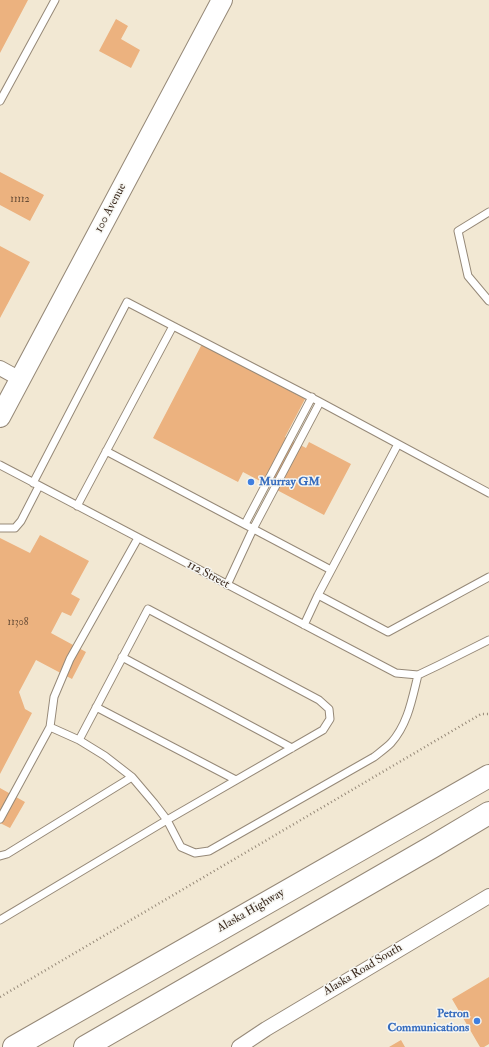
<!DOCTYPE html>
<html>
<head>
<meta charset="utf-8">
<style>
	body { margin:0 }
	canvas { display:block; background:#f2e8d3 }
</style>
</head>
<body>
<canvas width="489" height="1047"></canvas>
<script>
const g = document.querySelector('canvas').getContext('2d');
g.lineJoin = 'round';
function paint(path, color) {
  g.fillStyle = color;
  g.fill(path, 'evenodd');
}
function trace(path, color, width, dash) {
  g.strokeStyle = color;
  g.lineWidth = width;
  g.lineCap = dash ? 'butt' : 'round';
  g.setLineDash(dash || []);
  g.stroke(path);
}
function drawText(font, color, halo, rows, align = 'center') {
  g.font = font + ' "IM FELL Double Pica",serif';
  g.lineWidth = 3;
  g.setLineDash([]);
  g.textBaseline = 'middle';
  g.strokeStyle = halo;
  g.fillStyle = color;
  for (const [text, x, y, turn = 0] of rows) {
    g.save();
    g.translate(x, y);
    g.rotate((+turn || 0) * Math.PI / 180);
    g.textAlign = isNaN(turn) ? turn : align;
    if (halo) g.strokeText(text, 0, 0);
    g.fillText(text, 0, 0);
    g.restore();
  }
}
paint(new Path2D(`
	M0 0H28L0 53Z
	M116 19 128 26 121 39 140 50 131 68 99 51Z
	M0 172 44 195 30 221 0 205Z
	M0 246 30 262 0 318Z
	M202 344 305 399 285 437 306 448 309 442 351 464 324 515 243 472 238 482 153 438Z
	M40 535 89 561 71 594 80 599 71 616 62 612 51 633 86 652 72 679 36 660 19 692 25 709 32 713 0 774V538L30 553Z
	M0 788 25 802 10 828 0 823Z
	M489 977V1044L484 1047H480L452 999Z
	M401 1040 405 1047H389Z`), '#ecb27f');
const service = new Path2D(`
	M0 101 55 0
	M489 212 458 231 468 276 489 301
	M398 444 489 493
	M106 451 331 570
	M0 465 396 673 418 675 439 665 489 640
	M33 483 127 302 173 326
	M77 506 173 326 320 402 398 444 318 595 304 625
	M245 524 312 397
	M0 528H15L21 521 39 486
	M227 585 253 529 320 402
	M318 595 388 632 489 577
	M122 657 292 748
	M96 707 236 780
	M50 727 79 740 105 756 132 777 154 803 167 820 181 847 195 853 209 851 374 757C379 753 386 748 391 743 408 724 412 699 418 675
	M0 819 50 727 54 697 70 659 138 538
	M0 856 7 854 132 777
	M0 920 167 820 323 730 330 719 329 709 319 700 148 609 79 740`);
const minor = new Path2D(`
	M0 368 20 379
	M239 1047 266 1029 489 896`);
const secondary = new Path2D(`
	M0 417 222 0`);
const trunk = new Path2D(`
	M14 1047 489 776
	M85 1047 432 847 489 813`);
trace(service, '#968978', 9);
trace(minor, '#968978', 16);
trace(secondary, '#968978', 22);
trace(trunk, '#968978', 24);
trace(new Path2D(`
	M0 997 481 714H489`), '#968978', 2.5, [1, 3]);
trace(service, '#fff', 7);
trace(minor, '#fff', 14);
trace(secondary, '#fff', 20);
trace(trunk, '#fff', 22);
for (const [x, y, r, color] of [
	[251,482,4,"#3f7fe0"],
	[477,1021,4,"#3f7fe0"]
]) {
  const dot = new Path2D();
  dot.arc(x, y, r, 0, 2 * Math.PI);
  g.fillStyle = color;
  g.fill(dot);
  trace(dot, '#f6f6f2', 1.5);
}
drawText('10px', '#674c36', null, [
	["11112",20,200],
	["11308",18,623]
]);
drawText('12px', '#3b2a1e', '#f6f6f2', [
	["100 Avenue",111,208,-62],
	["112 Street",208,575,28],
	["Alaska Highway",251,911,-30],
	["Alaska Road South",363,970,-31]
]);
drawText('bold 12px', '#366cbe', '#f6f6f2', [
	["Murray GM",259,482],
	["Petron",469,1014,"right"],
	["Communications",469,1028,"right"]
], 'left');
</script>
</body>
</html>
